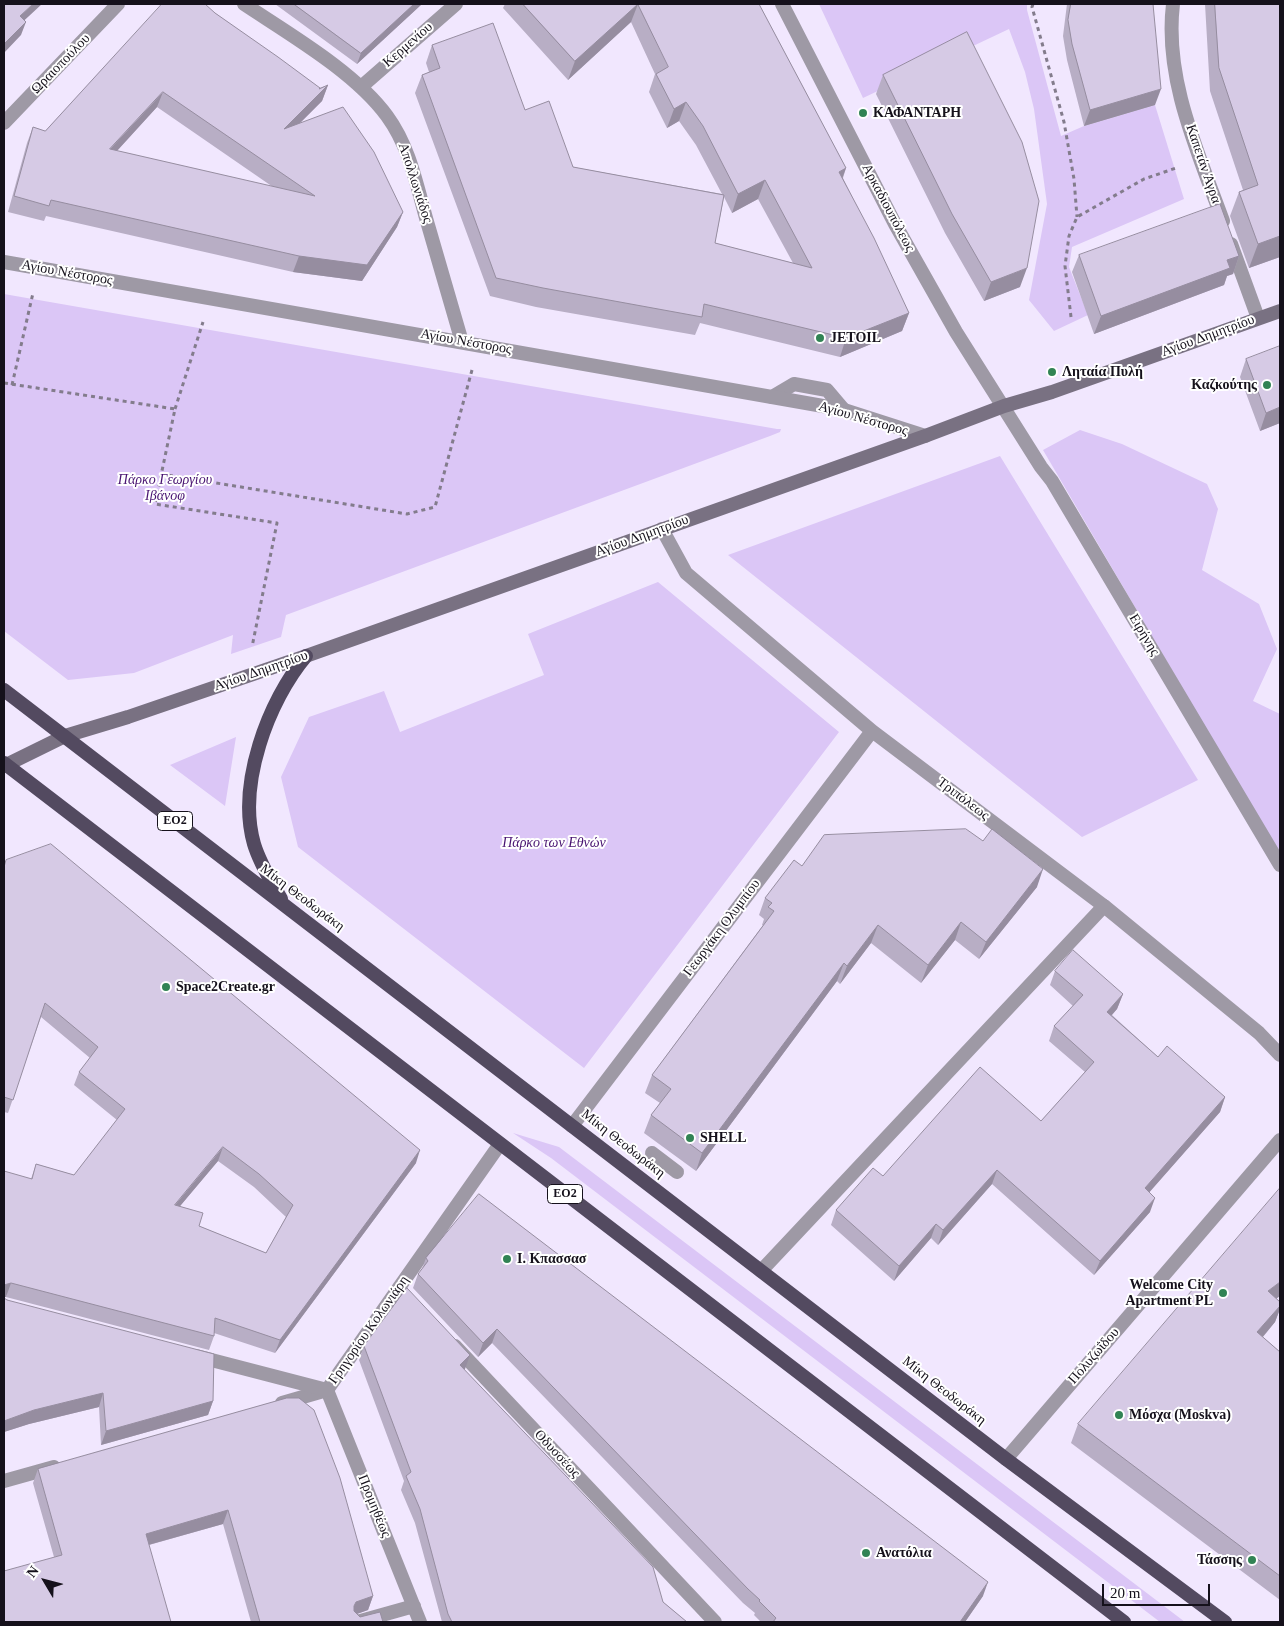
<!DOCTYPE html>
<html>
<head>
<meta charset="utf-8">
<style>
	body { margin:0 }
	#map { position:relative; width:1284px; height:1626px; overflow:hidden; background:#f1e7fe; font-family:"Times New Roman",serif }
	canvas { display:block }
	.frame { position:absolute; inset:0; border:5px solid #15111b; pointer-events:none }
	.north { position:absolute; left:20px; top:1556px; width:50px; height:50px; -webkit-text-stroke:4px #fff; paint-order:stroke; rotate:307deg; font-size:14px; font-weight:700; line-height:20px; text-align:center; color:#15111b }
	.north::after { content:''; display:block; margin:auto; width:18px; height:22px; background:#15111b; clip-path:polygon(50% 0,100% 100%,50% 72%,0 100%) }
	.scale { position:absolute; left:1102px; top:1584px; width:108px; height:22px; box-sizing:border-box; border:2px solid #15111b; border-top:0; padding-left:6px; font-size:15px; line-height:18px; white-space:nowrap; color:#15111b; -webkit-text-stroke:4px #fff; paint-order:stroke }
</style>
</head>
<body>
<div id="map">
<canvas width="1284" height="1626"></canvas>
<div class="frame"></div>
<div class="north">N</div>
<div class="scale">20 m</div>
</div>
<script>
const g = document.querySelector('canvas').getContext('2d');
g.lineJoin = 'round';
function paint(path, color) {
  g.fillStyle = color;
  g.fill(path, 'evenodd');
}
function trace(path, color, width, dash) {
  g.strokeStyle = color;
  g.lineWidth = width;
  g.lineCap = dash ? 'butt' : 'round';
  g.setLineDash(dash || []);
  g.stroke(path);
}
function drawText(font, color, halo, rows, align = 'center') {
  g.font = font + ' "Times New Roman",serif';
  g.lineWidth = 4;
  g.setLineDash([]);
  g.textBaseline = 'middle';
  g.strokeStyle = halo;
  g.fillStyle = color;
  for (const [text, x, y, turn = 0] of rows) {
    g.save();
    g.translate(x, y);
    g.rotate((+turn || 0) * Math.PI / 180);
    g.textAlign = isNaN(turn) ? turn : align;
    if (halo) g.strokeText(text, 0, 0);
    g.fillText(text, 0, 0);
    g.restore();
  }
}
paint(new Path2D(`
	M819 4H1027V10L1061 136 1084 126 1155 105 1184 199 1072 247 1069 267 1088 315 1054 331 1029 300 1047 204 1034 109 1025 72 1009 29 863 98Z
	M4 294 777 429H781L780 432 770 436 286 615 281 637 231 654 233 635 134 673 68 680 4 631Z
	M1080 430 1122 444 1207 484 1218 509 1202 570 1259 604 1277 649 1253 701 1280 714V855L1043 450Z
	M1000 456 1198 780 1082 837 728 555Z
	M658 582 839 732 584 1068 298 847 281 777 309 717 384 691 400 732 544 675 528 634Z
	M236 737 225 806 170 765Z
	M513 1133 559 1147 1185 1622H1160L551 1158Z`), '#dbc6f6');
trace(new Path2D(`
	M1033 4 1032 7 1064 122 1074 179 1077 217
	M1071 317 1065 266 1069 236 1077 217 1144 179 1176 168
	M4 383 175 409 155 504 277 523 252 647
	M12 385 33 293
	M175 409 203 322
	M161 474 407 514 435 507 472 370`), '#837c8c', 3, [4, 4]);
trace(new Path2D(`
	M772 397 794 384 827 390 844 410
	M652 1153 677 1172
	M761 1271 1104 906`), '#9e99a5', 14);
trace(new Path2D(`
	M244 4C289 34 355 72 387 116 409 146 416 182 426 218 438 259 450 300 462 342
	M1173 4C1164 79 1198 152 1223 221
	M361 87 456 4
	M4 123 118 4
	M1231 244 1258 318
	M662 529 686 573 872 731 1104 906 1259 1033 1280 1055
	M572 1126 872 731
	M455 1346 715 1622
	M282 1403 327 1390 420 1622
	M1006 1459 1280 1140
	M4 1481 54 1467
	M357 1622 414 1606`), '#9e99a5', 14);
trace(new Path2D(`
	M782 4 895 224 956 332 1041 467 1052 481 1280 865
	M4 262 823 406 844 410 925 436
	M196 1356 327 1390 500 1144`), '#9e99a5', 14);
trace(new Path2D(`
	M4 766 65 736 128 717 306 656 925 436 1004 406 1052 392 1280 311`), '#797182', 14);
trace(new Path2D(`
	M4 690 1006 1459 1225 1622
	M4 763 1124 1622
	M281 899C271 881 260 864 254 844 237 785 268 701 306 656`), '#534a60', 14);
paint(new Path2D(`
	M275 4H422L357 64Z
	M505 4H759L846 168 843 178 909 313 902 331 840 357 700 323 695 335 536 307 490 296 415 93 422 75 429 72 426 63 432 45 525 110 573 167 722 194 696 145 679 121 667 128 649 92 655 74 631 22 568 80 503 8ZM724 197 732 213 758 199 793 263 715 243Z
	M1067 4H1153L1155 105 1084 126 1067 60 1063 36Z
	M1205 4H1280V257L1249 268 1230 216 1239 192 1243 190 1210 91Z
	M215 13 319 88 328 85 322 101 300 123 403 212 397 227 362 281 293 272 46 216 44 221 8 212 27 143 33 127 45 131ZM157 107 273 187 117 151Z
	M883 75 1020 287 984 301 945 233 876 94Z
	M1079 255 1239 256 1233 274 1227 276 1224 285 1094 334 1072 272Z
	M1246 359 1280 423 1260 431 1240 377Z
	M4 866 416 1163 275 1353 214 1333V1336L209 1350 6 1297 31 1179 36 1164 74 1175 117 1120 74 1085 79 1072 90 1058 41 1017 8 1113 4 1112ZM218 1161 254 1187 286 1217 266 1253 199 1226 180 1206Z
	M802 866 1037 887 979 959 955 940 921 983 871 943 840 984 837 981 696 1171 644 1133 651 1115 660 1103 645 1093 652 1075 763 925H762L764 919 759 915 765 898Z
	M1055 971 1123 994 1117 1009 1112 1015 1158 1057 1225 1097 1220 1112 1149 1192 1150 1212 1094 1275 992 1184 938 1245 931 1238 894 1281 831 1225 836 1210 883 1176 1041 1121 1085 1072 1049 1041 1054 1026 1073 1006 1050 985Z
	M426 1258 983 1596 965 1622H761L754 1615 755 1613 743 1603 492 1343 478 1357 413 1288 418 1274 422 1269Z
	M4 1298 213 1401 208 1415 101 1445 99 1407 29 1424 4 1432Z
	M1276 1298 1280 1302V1309L1275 1322 1263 1337 1280 1352V1600L1071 1443 1078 1424Z
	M364 1346 465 1369 464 1370 663 1602 687 1622H442L415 1523 401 1490 404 1481 359 1360Z
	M287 1398 373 1596 368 1610 357 1614 360 1617 383 1622H251L223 1524 149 1545 54 1557 33 1483 38 1469Z`), '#b8aec5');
paint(new Path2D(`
	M33 4H42L15 29 20 16Z
	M414 4H422L357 64 361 53Z
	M638 4 631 22 568 80 575 61Z
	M26 22 21 35 4 53V44Z
	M328 85 322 101 279 144 284 129Z
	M1161 89 1155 105 1084 126 1090 110Z
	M163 92 157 107 104 165 110 149Z
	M686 102 679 121 667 128 674 109Z
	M846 168 839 187V172Z
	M765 180 758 199 732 213 738 194Z
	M403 212 397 227 362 281 293 272 299 256Z
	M1280 236V257L1249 268 1258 244Z
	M1239 256 1233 274 1227 276 1224 285 1094 334 1101 316 1227 260Z
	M1027 268 1020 287 984 301 991 282Z
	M909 313 902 331 840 357 846 338Z
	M1280 407V423L1260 431 1266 413Z
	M1043 869 1037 887 979 959 986 942Z
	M961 922 955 940 921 983 928 965Z
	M878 925 871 943 840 984 847 966Z
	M844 963 837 981 696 1171 702 1153Z
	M1123 994 1117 1009 1102 1026 1107 1012Z
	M1225 1097 1220 1112 1140 1203 1145 1188Z
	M223 1147 218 1161 170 1218 175 1205Z
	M420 1150 416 1163 275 1353 280 1340Z
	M997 1170 992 1184 938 1245 943 1230Z
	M1155 1198 1150 1212 1094 1275 1100 1261Z
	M936 1224 931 1238 894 1281 899 1266Z
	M1280 1282V1296L1261 1310 1268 1291Z
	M11 1283 6 1297H4V1285Z
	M1280 1306V1309L1275 1322 1250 1352 1257 1332Z
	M497 1329 492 1343 478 1357 483 1343Z
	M470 1355 465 1369 454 1379 460 1365Z
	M103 1393 99 1407 29 1424 4 1432V1421L34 1410Z
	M213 1401 208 1415 101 1445 106 1431Z
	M228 1510 223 1524 141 1547 146 1534Z
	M988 1582 983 1596 965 1622H960Z
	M373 1596 368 1610 351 1616 354 1606 356 1602Z`), '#968da0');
const building = new Path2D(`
	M4 4H33L20 16 26 22 4 44Z
	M162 4H205L215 13 278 57 320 88 319 89 328 85 284 129 343 107 374 152 403 212 367 265 299 256 51 200 49 206 14 196 33 127 45 131ZM163 92 315 196 110 149Z
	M294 4H414L361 53Z
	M523 4H638L575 61Z
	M638 4H759L846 168 839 172 874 238 909 313 846 338 704 304 702 317 543 288 496 278 422 75 440 68 432 45 493 23 525 110 549 101 573 167 724 195 715 243 812 268 765 180 738 194 703 126 686 102 674 109 656 74 668 67Z
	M1071 4H1153L1161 89 1090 110 1072 44 1068 20Z
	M1215 4H1280V236L1258 244 1239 192 1258 185 1219 68Z
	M967 32 1022 142 1039 201 1027 268 991 282 952 214 883 75Z
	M1220 204 1239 256 1227 260 1230 268 1101 316 1079 255Z
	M1280 346V407L1266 413 1246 359Z
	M966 829 983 841 992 829 1043 869 986 942 961 922 928 965 878 925 847 966 844 963 702 1153 651 1115 671 1089 652 1075 774 911 768 907 772 903 765 898 794 860 802 866 824 835Z
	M51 844 420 1150 280 1340 215 1318 214 1336 11 1283 4 1285V1171L32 1179 36 1164 74 1175 125 1109 79 1072 98 1047 45 1003 13 1100 4 1097V867L6 860ZM223 1147 259 1174 293 1205 266 1253 199 1226 203 1213 175 1205Z
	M1073 950 1123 994 1107 1012 1158 1057 1167 1046 1225 1097 1145 1188 1155 1198 1100 1261 997 1170 943 1230 936 1224 899 1266 836 1210 873 1168 883 1176 980 1067 1041 1121 1094 1062 1054 1026 1083 995 1055 971Z
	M1280 1188V1282L1268 1291 1280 1302V1306L1257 1332 1280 1352V1576L1078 1424Z
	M479 1194 988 1582 960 1622H773L776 1618 759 1601 760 1600 748 1589 497 1329 483 1343 418 1274 428 1261 426 1258Z
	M407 1288 470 1355 460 1365 653 1567 663 1602 687 1622H452L448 1614 420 1509 406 1476 411 1472 364 1346Z
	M4 1298 7 1300 214 1354 213 1401 106 1431 103 1393 34 1410 4 1421Z
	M287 1398H299L314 1410 340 1478 373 1596 356 1602 354 1606V1611L360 1617 380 1612 383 1622H260L228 1510 146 1534 171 1622H4V1571L62 1555 38 1469Z`);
paint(building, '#d6cae5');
trace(building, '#968da0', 1);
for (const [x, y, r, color] of [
	[863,113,5,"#318354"],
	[820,338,5,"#318354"],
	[1052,372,5,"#318354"],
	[1267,385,5,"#318354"],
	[166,987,5,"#318354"],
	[690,1138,5,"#318354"],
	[507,1259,5,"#318354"],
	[1223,1293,5,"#318354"],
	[1119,1415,5,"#318354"],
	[866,1553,5,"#318354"],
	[1252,1560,5,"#318354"]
]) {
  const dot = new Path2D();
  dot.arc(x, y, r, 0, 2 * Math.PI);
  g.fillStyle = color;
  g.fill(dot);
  trace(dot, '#fff', 2);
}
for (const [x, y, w] of [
	[175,821,35],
	[565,1194,35]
]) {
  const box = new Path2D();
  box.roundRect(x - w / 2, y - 9.5, w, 19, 4);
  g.fillStyle = '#fff';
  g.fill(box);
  trace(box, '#15111b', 1);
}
drawText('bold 12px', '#15111b', null, [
	["ΕΟ2",175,821],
	["ΕΟ2",565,1194]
]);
drawText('14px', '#15111b', '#fff', [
	["Κερμενίου",408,45,-41],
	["Ωραιοπούλου",61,64,-46],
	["Καπετάν Άγρα",1203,164,71],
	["Απολλωνιάδος",415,183,72],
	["Αρκαδιουπόλεως",888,208,62],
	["Αγίου Νέστορος",67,273,10],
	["Αγίου Δημητρίου",1208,336,-20],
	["Αγίου Νέστορος",466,342,10],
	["Αγίου Νέστορος",863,419,16],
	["Αγίου Δημητρίου",642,536,-20],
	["Ειρήνης",1144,635,59],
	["Αγίου Δημητρίου",261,671,-19],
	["Τριπόλεως",963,799,37],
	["Μίκη Θεοδωράκη",302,898,37],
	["Γεωργάκη Ολυμπίου",722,928,-53],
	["Μίκη Θεοδωράκη",623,1144,38],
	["Γρηγορίου Κολωνιάρη",369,1330,-55],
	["Πολυζωΐδου",1094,1356,-49],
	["Μίκη Θεοδωράκη",944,1391,38],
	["Οδυσσέως",557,1454,47],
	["Προμηθέως",374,1506,68]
]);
drawText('bold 14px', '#15111b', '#fff', [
	["ΚΑΦΑΝΤΑΡΗ",873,113],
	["JETOIL",830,338],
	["Ληταία Πυλή",1062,372],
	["Καζκούτης",1257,385,"right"],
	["Space2Create.gr",176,987],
	["SHELL",700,1138],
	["Ι. Κπασσασ",517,1259],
	["Welcome City",1213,1285,"right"],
	["Apartment PL",1213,1301,"right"],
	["Μόσχα (Moskva)",1129,1415],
	["Ανατόλια",876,1553],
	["Τάσσης",1242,1560,"right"]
], 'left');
drawText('italic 14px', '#481371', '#fff', [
	["Πάρκο Γεωργίου",165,480],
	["Ιβάνοφ",165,496],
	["Πάρκο των Εθνών",554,843]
]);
</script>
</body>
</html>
